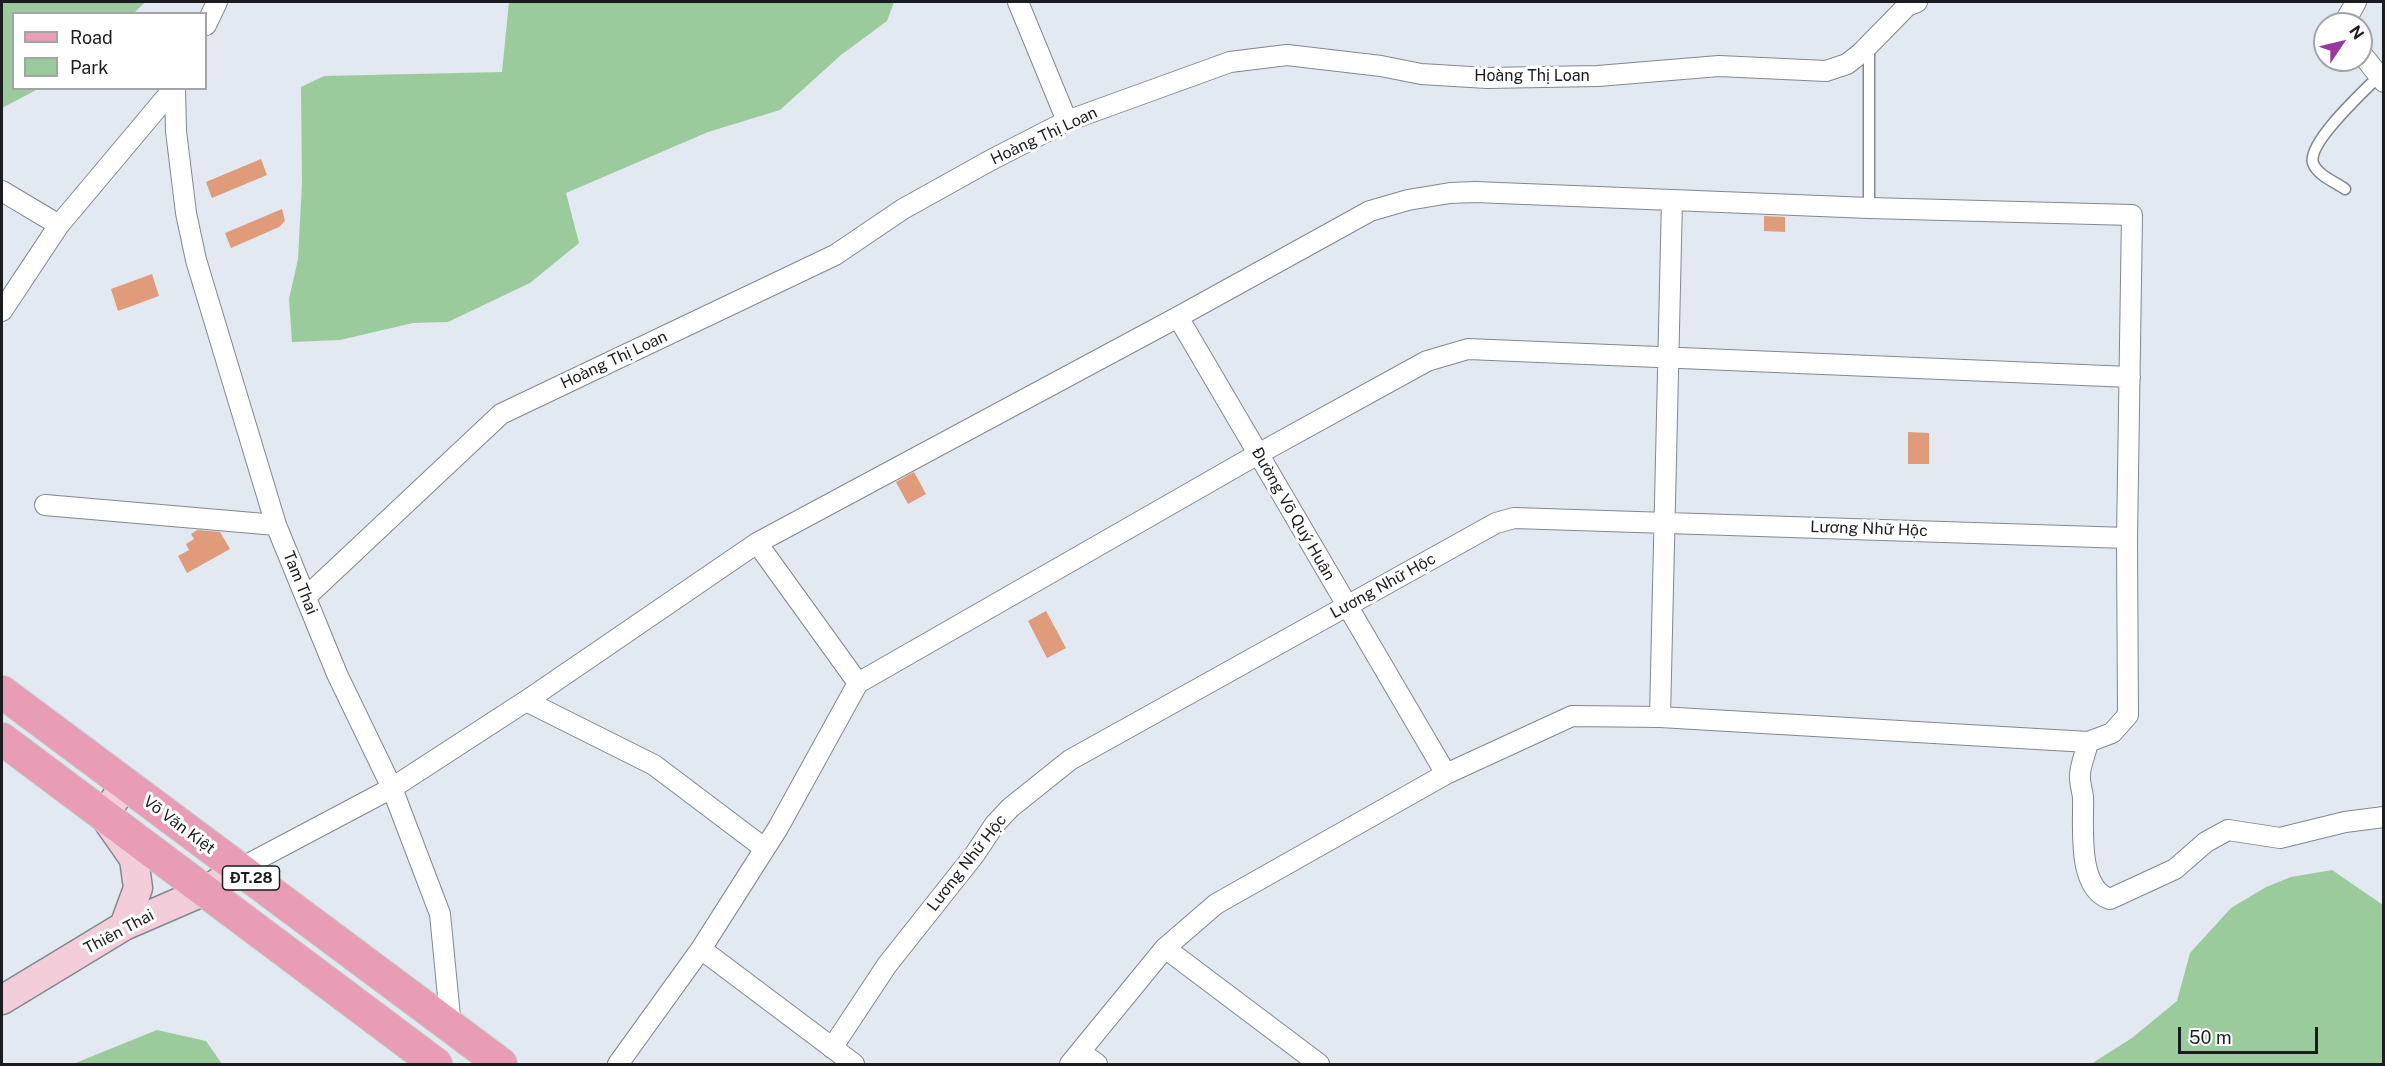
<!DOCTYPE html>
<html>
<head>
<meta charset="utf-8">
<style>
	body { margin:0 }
	#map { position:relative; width:2385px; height:1066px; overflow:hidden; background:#e2e9f1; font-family:"Public Sans",sans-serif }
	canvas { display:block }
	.frame { position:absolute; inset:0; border:3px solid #1a1c1f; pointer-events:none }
	.legend { position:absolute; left:12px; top:12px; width:195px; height:78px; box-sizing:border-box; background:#fff; border:2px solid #a3a4a5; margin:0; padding:8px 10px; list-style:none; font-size:18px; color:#1a1c1f }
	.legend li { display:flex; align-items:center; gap:12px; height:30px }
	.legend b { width:30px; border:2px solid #a3a4a5 }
	.north { position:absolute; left:2313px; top:12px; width:60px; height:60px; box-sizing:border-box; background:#fff; border:2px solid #a3a4a5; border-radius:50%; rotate:55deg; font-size:16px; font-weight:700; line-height:24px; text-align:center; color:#1a1c1f }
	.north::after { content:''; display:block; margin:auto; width:21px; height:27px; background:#9a389f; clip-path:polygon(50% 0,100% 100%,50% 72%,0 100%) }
	.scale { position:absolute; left:2178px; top:1027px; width:140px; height:27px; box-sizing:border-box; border:3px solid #1a1c1f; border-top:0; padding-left:8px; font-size:18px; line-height:21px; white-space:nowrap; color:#1a1c1f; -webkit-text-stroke:4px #fff; paint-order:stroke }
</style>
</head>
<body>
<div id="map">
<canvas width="2385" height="1066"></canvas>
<div class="frame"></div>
<ul class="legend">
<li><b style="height:8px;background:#e89cb5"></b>Road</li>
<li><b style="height:16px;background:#9bcb9d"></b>Park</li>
</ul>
<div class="north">N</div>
<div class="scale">50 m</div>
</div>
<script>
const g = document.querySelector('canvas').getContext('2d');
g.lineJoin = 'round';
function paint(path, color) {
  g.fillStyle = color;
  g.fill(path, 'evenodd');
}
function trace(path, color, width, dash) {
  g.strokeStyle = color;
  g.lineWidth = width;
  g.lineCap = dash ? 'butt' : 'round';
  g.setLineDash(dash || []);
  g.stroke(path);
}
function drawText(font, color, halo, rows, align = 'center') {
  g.font = font + ' "Public Sans",sans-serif';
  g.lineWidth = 6;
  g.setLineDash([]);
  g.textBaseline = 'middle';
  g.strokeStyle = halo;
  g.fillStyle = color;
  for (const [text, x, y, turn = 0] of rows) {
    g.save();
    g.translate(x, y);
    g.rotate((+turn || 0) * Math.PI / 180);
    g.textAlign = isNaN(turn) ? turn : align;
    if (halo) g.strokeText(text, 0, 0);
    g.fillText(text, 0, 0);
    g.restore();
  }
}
paint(new Path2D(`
	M2 2H145L134 13 14 14V88L38 89 2 108Z
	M509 2H894L887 21 841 55 780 110 708 132 566 193 579 243 530 283 448 322 413 323 340 340 292 342 289 299 298 259 302 183 301 87 324 76 502 72Z
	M2332 870 2383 905V1064H2091L2132 1038 2177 1001 2190 953 2231 908 2266 887 2291 877Z
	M157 1030 206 1041 222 1064H73Z`), '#9bcb9d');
paint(new Path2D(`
	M261 159 267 175 212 198 206 182Z
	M282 209 285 221 279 227 231 248 225 233Z
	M1764 216 1785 217V232L1764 231Z
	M152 274 159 296 118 311 111 289Z
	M1908 432 1929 433V464H1908Z
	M914 472 926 494 908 504 896 482Z
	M197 530 220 532 230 549 187 573 178 556 189 550 186 544 194 539 191 534Z
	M1046 611 1066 648 1047 658 1028 621Z`), '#df9b7a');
const lane = new Path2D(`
	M2345 189C2335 182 2317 175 2313 163 2307 143 2364 91 2379 76
	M1869 208V47`);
const street = new Path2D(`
	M1018 2 1067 121
	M2346 24 2347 18 2356 2
	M206 25 217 2
	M2361 53 2384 82
	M175 88 176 131 186 213 196 260 276 525 337 674 392 788 440 914 451 1027
	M2 191 59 225
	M2 311 59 225 174 88
	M1178 317 1446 774
	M45 505 276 525
	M757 543 858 683
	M306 597 501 414 835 255 903 209 991 160 1067 121 1230 62 1287 55 1381 66 1421 74 1487 78 1598 76 1719 66 1826 71 1847 64 1861 53 1907 6 1917 2
	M526 701 654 765 764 848
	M1660 717 1672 200
	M2088 742C2086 753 2079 767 2080 778 2080 784 2082 790 2083 797 2084 825 2076 888 2110 899L2175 869 2206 842 2228 830 2280 838 2345 822 2384 817
	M239 869 392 788 526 701 757 543 1178 317 1370 211 1408 200 1450 193 1475 192 1869 208 2132 215 2127 538 2128 715 2112 733 2088 742 1660 717 1572 716 1446 774 1216 904 1165 948 1070 1064
	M1165 948 1319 1064
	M701 949 854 1064
	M832 1048 887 965 975 854 995 824 1010 808 1070 760 1496 523 1514 518 2127 538
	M1080 1052 1097 1064
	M618 1064 701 949 778 828 858 683 1258 454 1427 361 1468 349 2130 377`);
const secondary = new Path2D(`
	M124 926 138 888 134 859 104 816 125 784
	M2 1000 124 926 205 891 239 869`);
const primary = new Path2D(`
	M2 692 501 1064
	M2 739 436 1064`);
trace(lane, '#81888e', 13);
trace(street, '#81888e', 22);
trace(secondary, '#81888e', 31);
trace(primary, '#c8c9c9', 34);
trace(lane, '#fff', 10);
trace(street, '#fff', 20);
trace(secondary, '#f3ceda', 28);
trace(primary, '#e89cb5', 32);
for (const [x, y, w] of [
	[251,878,57]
]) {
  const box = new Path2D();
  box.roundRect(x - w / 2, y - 12, w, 24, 4.5);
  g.fillStyle = '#fff';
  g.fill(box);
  trace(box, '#1a1c1f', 1.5);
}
drawText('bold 15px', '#1a1c1f', null, [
	["ĐT.28",251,878]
]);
drawText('16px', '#1a1c1f', '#fff', [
	["Hoàng Thị Loan",1532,76],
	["Hoàng Thị Loan",1044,136,-25],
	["Hoàng Thị Loan",614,360,-25],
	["Đường Võ Quý Huân",1293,514,60],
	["Lương Nhữ Hộc",1869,529,2],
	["Tam Thai",300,583,68],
	["Lương Nhữ Hộc",1383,586,-29],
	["Võ Văn Kiệt",179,825,37],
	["Lương Nhữ Hộc",967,863,-52],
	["Thiên Thai",119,932,-28]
]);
</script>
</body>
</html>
